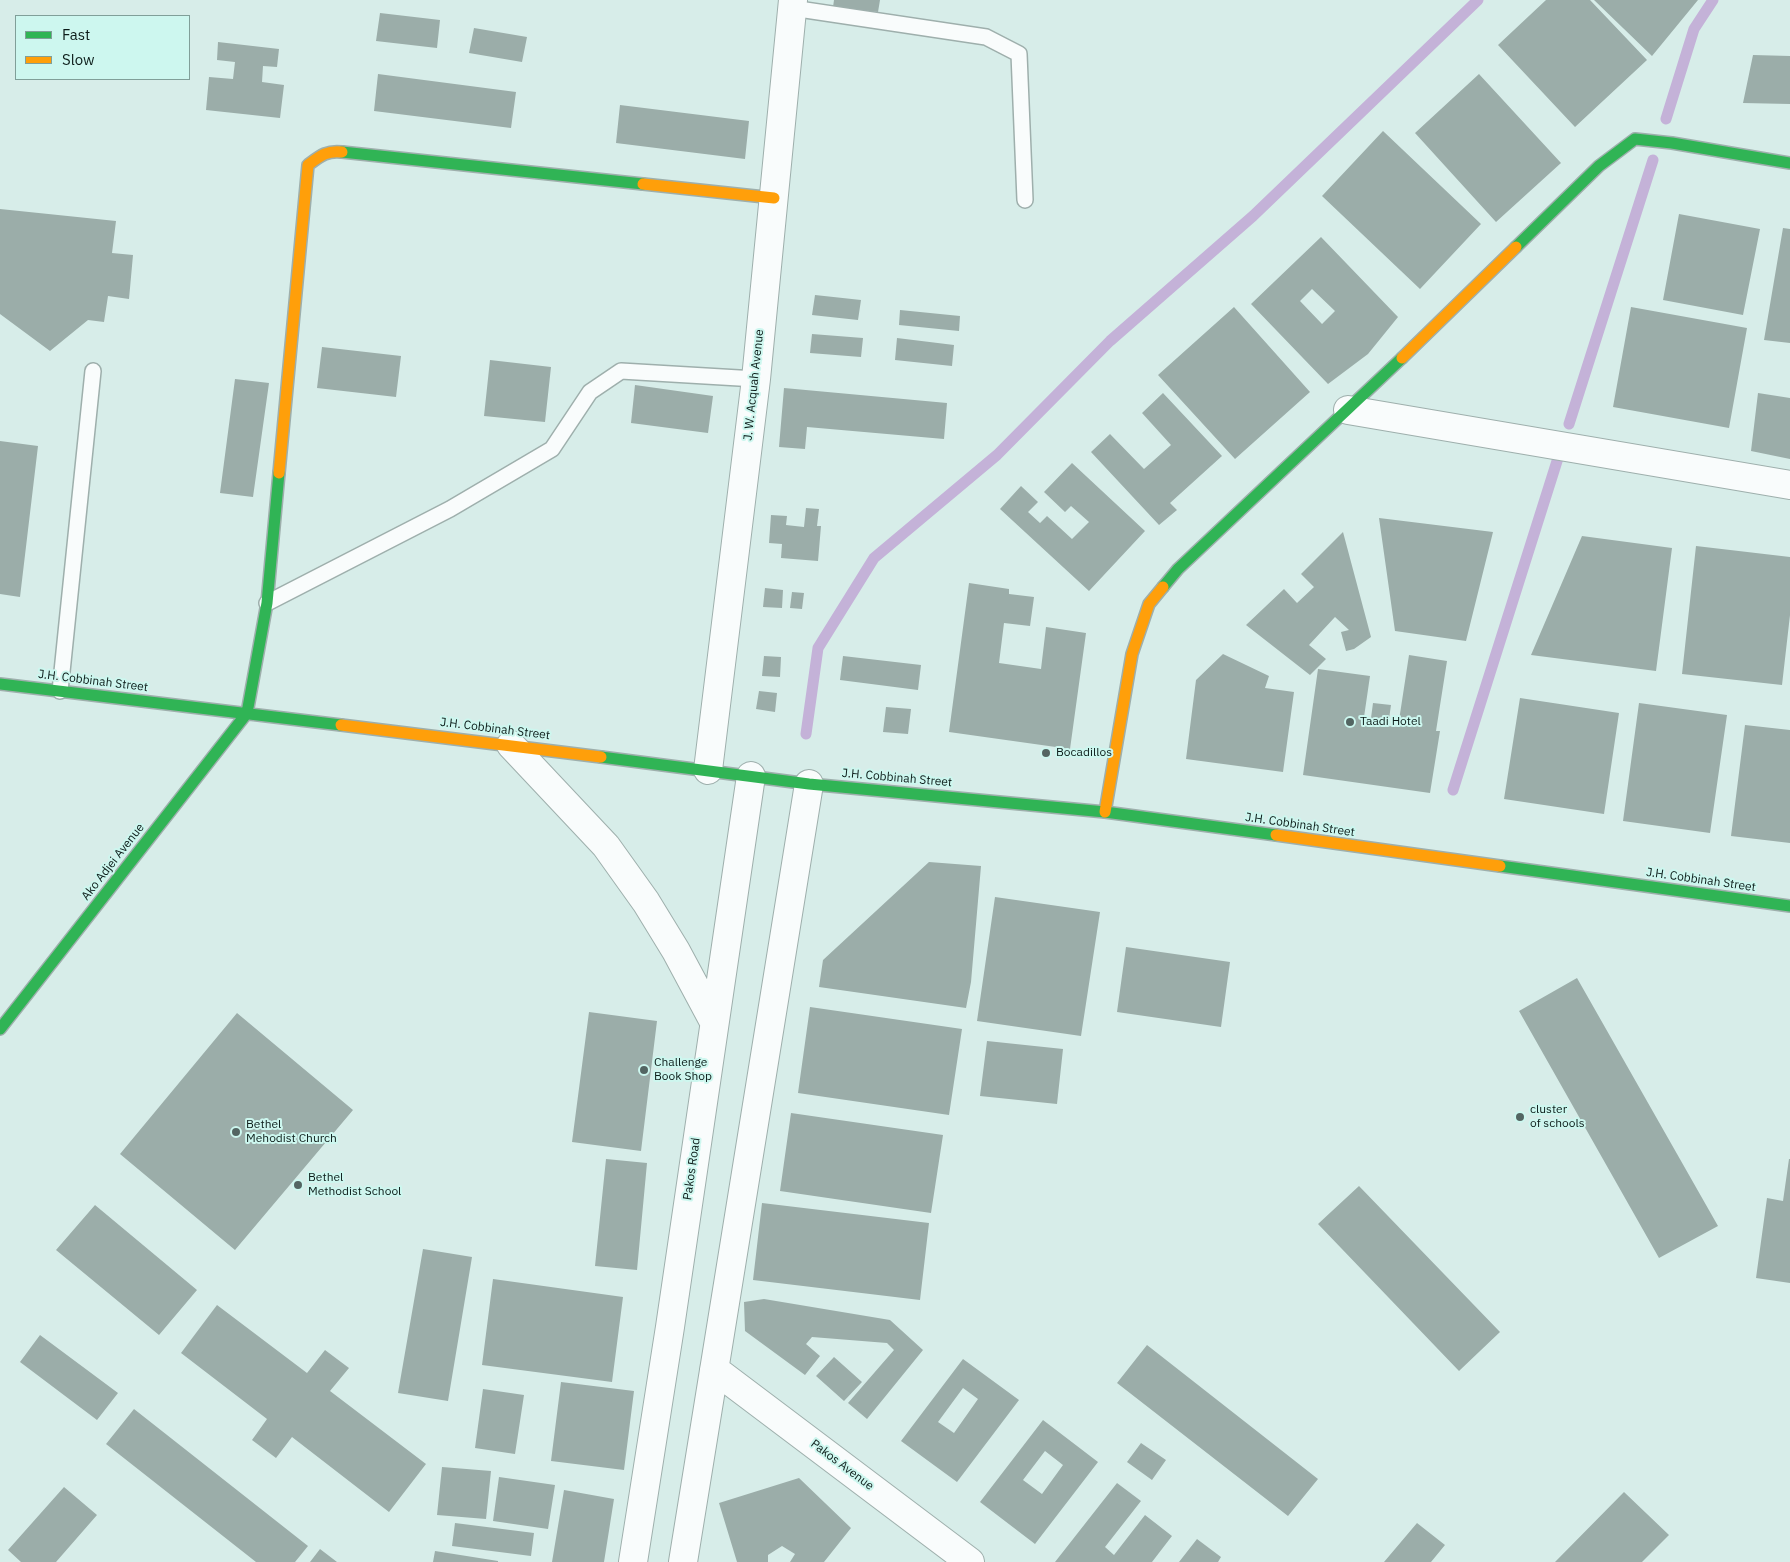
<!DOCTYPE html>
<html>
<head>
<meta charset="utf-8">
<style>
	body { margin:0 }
	#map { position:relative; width:1790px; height:1562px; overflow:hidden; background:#d7ede9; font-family:"IBM Plex Sans",sans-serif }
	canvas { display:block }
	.legend { position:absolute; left:15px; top:15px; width:175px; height:65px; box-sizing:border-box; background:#cdf7ef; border:1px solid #809f99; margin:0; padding:6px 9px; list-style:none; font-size:15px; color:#0c1c19 }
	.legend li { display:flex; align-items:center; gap:10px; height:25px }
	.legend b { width:25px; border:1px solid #809f99 }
</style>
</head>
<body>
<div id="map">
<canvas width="1790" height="1562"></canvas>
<ul class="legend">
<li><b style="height:6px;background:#30b455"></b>Fast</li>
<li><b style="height:6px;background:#ff9f0a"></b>Slow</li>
</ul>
</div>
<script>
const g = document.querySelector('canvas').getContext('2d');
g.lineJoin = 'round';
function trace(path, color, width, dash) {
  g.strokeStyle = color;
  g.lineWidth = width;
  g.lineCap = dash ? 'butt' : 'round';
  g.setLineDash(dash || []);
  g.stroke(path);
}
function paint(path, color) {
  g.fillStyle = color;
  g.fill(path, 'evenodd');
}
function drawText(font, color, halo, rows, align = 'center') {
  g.font = font + ' "IBM Plex Sans",sans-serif';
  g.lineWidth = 4;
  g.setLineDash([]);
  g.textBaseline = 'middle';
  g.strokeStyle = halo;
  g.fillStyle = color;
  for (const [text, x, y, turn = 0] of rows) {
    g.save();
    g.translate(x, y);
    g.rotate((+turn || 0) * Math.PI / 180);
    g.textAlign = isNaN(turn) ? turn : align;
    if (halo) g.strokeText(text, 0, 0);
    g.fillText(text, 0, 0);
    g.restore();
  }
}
trace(new Path2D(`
	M1666 119 1694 29 1713 0
	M1569 424 1653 160
	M806 734 818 648 874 558 997 455 1110 341 1253 216 1478 0
	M1453 790 1558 458`), '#c4b2d8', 11);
paint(new Path2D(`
	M834 0H880L878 12 833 7Z
	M1546 0H1590L1647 60 1575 127 1498 45Z
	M1594 0H1698L1652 56Z
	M380 13 440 20 437 48 376 41Z
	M474 28 527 37 522 62 469 53Z
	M218 42 279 49 277 67 263 66 262 82 284 85 280 118 206 110 209 77 233 79 235 62 217 60Z
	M1753 55 1790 56V104L1743 103Z
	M378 74 516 92 511 128 374 111Z
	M1479 74 1561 163 1496 222 1415 133Z
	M620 105 749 121 745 159 616 143Z
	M1383 131 1481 224 1420 289 1322 196Z
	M0 209 116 221 112 253 133 255 129 299 108 296 104 322 88 320 50 351 0 314Z
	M1679 214 1760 229 1743 315 1663 300Z
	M1783 228 1790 229V343L1764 340Z
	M1321 237 1398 317 1368 354 1328 384 1251 304ZM1312 289 1335 311 1322 324 1300 301Z
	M815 295 861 300 858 320 812 315Z
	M1234 307 1310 392 1235 459 1158 375Z
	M1631 307 1747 328 1729 428 1613 407Z
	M900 310 960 316 959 331 899 325Z
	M812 334 863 338 861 357 810 353Z
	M897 338 954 345 952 366 895 360Z
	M322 347 401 356 396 397 317 388Z
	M490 360 551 367 545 422 484 416Z
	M235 379 269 383 253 497 220 493Z
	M635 385 713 396 708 433 631 423Z
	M784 388 947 403 944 439 807 427 805 449 779 447Z
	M1163 393 1222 456 1170 503 1177 510 1159 525 1091 452 1110 434 1144 469 1171 445 1142 413Z
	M1758 393 1790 398V459L1751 451Z
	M0 441 38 446 20 597 0 594Z
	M1072 463 1145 531 1089 591 1000 509 1021 486 1038 502 1028 512 1040 523 1047 516 1072 539 1089 522 1071 506 1065 512 1044 492Z
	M806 508 819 509 817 526H821L818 561 781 558 782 544 769 543 771 515 787 516 786 525 804 527Z
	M1379 518 1493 532 1466 641 1395 631Z
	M1343 532 1371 637 1354 649 1346 651 1341 632 1349 630 1335 617 1309 645 1326 659 1310 675 1246 625 1284 589 1297 603 1314 587 1301 574Z
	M1582 536 1672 548 1656 671 1531 655Z
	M1696 546 1790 557V615L1782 685 1682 674Z
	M969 583 1009 589V594L1034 597 1030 626 1004 623 999 663 1041 669 1046 627 1086 633 1070 749 949 732Z
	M765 588 783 590 782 608 763 607Z
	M792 592 804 593 802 609 790 608Z
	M1223 654 1269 676 1265 688 1294 692 1283 772 1186 759 1196 680Z
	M1409 655 1447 661 1436 731H1440L1430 793 1303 775 1318 669 1370 676 1364 717 1371 718 1373 703 1391 705 1388 726 1398 727Z
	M764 656 781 657 780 677 762 676Z
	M843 656 921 665 918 690 840 680Z
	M759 691 777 693 775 712 756 709Z
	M1520 698 1619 713 1604 814 1504 799Z
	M1639 703 1727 715 1710 833 1623 821Z
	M886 707 911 709 908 734 883 732Z
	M1745 725 1790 730V843L1731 836Z
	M929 862 981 866 971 982 966 1008 819 987 823 960Z
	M995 897 1100 912 1081 1036 977 1021Z
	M1126 947 1230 962 1221 1027 1117 1012Z
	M1577 978 1718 1226 1659 1258 1519 1011Z
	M810 1007 962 1029 949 1115 798 1093Z
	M589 1012 657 1021 641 1151 572 1142Z
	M237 1013 353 1110 235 1250 120 1154Z
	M987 1041 1063 1049 1057 1104 980 1096Z
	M791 1113 943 1135 931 1213 780 1191Z
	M606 1159 647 1163 637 1270 595 1266Z
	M1789 1159H1790V1283L1756 1278 1767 1198 1783 1201Z
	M1359 1186 1500 1332 1459 1371 1318 1224Z
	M762 1203 929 1223 920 1300 753 1280Z
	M95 1205 197 1290 159 1335 56 1250Z
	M423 1249 472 1257 448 1401 398 1393Z
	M493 1279 623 1297 612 1382 482 1365Z
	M764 1299 890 1320 923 1350 867 1419 848 1403 894 1350 887 1343 812 1337 806 1344 820 1356 805 1375 745 1331 744 1302Z
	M217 1305 307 1373 325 1350 349 1368 330 1391 426 1464 389 1512 292 1437 276 1458 252 1440 267 1419 181 1353Z
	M40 1335 118 1393 97 1420 20 1362Z
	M1147 1345 1318 1479 1288 1516 1117 1383Z
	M834 1357 862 1382 844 1401 816 1376Z
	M963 1359 1019 1400 957 1482 901 1441ZM963 1388 978 1399 954 1433 938 1422Z
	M561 1382 634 1391 624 1470 551 1461Z
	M483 1389 524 1395 515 1454 475 1448Z
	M134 1409 308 1546 295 1562H256L106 1444Z
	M1043 1420 1098 1462 1035 1544 980 1502ZM1045 1451 1063 1465 1042 1494 1023 1480Z
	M1141 1443 1166 1460 1152 1480 1127 1462Z
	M442 1467 491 1471 486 1519 437 1515Z
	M499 1477 555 1485 548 1529 493 1521Z
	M799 1478 851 1528 824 1562H790L795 1554 782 1546 768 1555V1562H737L719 1503Z
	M1117 1483 1141 1501 1105 1547 1114 1555 1145 1515 1172 1536 1152 1562H1055Z
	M64 1487 97 1515 56 1562H21L8 1550Z
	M564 1490 614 1499 604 1562H552Z
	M1624 1492 1669 1535 1642 1562H1555Z
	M455 1523 534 1533 531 1556 452 1546Z
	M1417 1523 1445 1545 1431 1562H1384Z
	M1197 1539 1221 1557 1218 1562H1179Z
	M320 1549 337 1562H310Z
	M435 1551 498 1561V1562H433Z`), '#9bada9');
const lane = new Path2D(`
	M792 8 986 37 1019 54 1025 200
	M267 603 450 509 552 449 590 392 621 371 756 379
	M60 691 93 371`);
const street = new Path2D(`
	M1348 410 1790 485
	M511 745 606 846 646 902 676 951 714 1022
	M708 770 756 379 793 0
	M714 1369 970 1562
	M633 1562 670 1327 751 776
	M683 1562 809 784`);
const fast = new Path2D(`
	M342 152 643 184
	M1516 247 1599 166 1635 139 1672 143 1790 163
	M1163 587 1178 569 1402 358
	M0 684 341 725
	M601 757 809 784 1105 812 1276 835
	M1500 866 1790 906
	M0 1029 247 713 267 603 279 473`);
const slow = new Path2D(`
	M643 184 774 198
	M1402 358 1516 247
	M279 473 308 165C320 156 327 150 342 152
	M341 725 601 757
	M1105 812 1132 654 1149 604 1163 587
	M1276 835 1500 866`);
trace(lane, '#9eafac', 18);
trace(street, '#9eafac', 30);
trace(fast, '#9eafac', 14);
trace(slow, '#9eafac', 14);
trace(lane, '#f9fcfc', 15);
trace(street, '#f9fcfc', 28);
trace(fast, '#30b455', 11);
trace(slow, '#ff9f0a', 11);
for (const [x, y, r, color] of [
	[1350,722,5,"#536562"],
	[1046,753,5,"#536562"],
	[644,1070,5,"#536562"],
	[1520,1117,5,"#536562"],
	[236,1132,5,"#536562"],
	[298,1185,5,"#536562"]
]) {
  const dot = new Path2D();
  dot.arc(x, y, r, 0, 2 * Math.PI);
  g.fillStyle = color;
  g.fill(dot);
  trace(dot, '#cdf7ef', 2);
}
drawText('12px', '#0c1c19', '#cdf7ef', [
	["J. W. Acquah Avenue",754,385,-84],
	["J.H. Cobbinah Street",93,681,7],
	["J.H. Cobbinah Street",495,729,7],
	["J.H. Cobbinah Street",897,778,5],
	["J.H. Cobbinah Street",1300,825,8],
	["Ako Adjei Avenue",113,862,-52],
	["J.H. Cobbinah Street",1701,880,8],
	["Pakos Road",692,1169,-82],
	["Pakos Avenue",842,1465,37]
]);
drawText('12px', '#0c1c19', '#cdf7ef', [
	["Taadi Hotel",1360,722],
	["Bocadillos",1056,753],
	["Challenge",654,1063],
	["Book Shop",654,1077],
	["cluster",1530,1110],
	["of schools",1530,1124],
	["Bethel",246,1125],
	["Mehodist Church",246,1139],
	["Bethel",308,1178],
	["Methodist School",308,1192]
], 'left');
</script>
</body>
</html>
